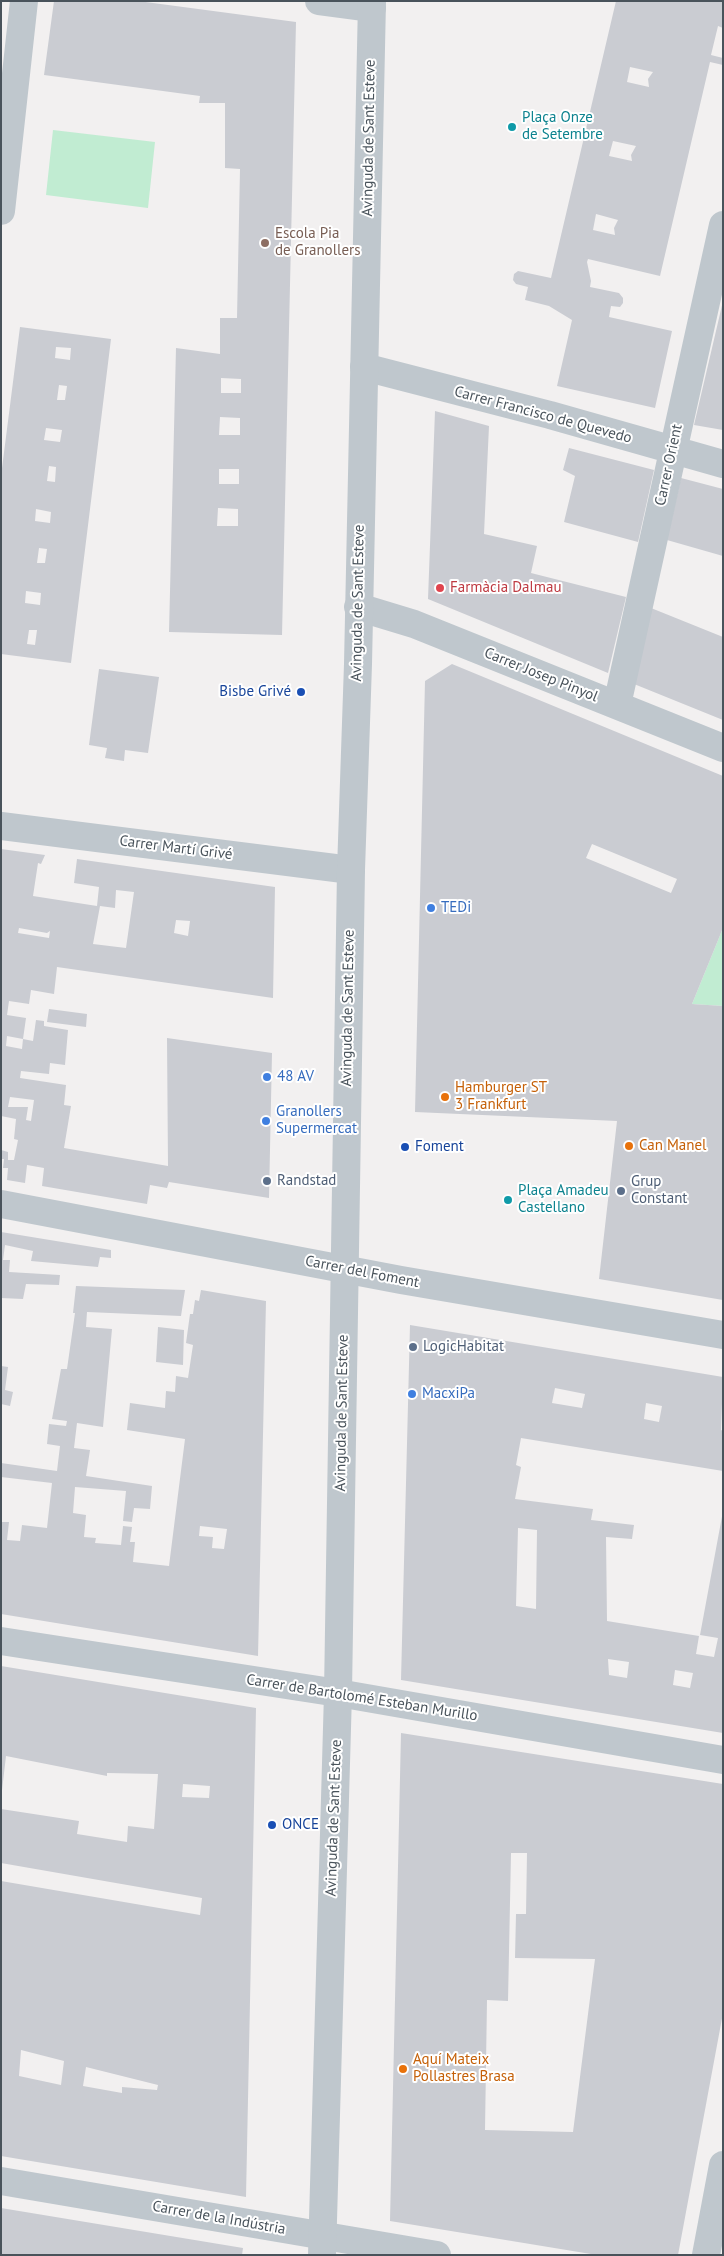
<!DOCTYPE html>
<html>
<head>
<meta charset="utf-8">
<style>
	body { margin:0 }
	#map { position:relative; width:724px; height:2256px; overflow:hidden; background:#f2f0f0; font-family:"PT Sans",sans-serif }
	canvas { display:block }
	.frame { position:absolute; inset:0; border:2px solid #49535b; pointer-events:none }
</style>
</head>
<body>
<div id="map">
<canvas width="724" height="2256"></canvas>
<div class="frame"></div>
</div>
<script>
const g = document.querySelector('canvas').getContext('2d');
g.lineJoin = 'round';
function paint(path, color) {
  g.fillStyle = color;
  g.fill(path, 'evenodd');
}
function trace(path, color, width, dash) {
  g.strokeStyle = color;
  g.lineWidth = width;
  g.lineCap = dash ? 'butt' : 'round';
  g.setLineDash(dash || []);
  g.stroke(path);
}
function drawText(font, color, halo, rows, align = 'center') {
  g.font = font + ' "PT Sans",sans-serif';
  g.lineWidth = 4;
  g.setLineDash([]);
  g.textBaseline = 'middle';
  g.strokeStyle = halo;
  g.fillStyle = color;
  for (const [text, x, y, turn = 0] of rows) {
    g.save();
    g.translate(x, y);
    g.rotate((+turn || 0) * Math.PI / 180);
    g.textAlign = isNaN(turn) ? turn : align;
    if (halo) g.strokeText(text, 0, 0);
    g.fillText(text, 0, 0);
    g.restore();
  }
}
paint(new Path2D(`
	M53 130 155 142 148 208 46 195Z
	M723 928V1006L692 1004Z`), '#c1ecd2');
paint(new Path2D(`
	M54 1H138L296 22 282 635 169 632 176 348 220 354V318H237L240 169 225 168V103H199L200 96 44 75ZM221 378 241 379V393H221ZM220 417 240 418V435H219ZM219 469H239V484H219ZM218 508 238 509V526H217Z
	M616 1H723V28L718 26 711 55 723 58V65L710 62 660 276 588 259 587 262 591 281 590 287 619 293 623 298V303L620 307 611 306 609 317 672 331 655 408 557 386 572 320 549 306 525 300 528 287 516 284 513 280 514 274 518 271 551 278ZM630 67 653 72 648 79 649 87 627 82ZM613 141 636 146 631 155 632 161 609 156ZM596 214 618 220 614 228 615 235 593 230Z
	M723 301V430L694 425Z
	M20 327 111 339 71 663 1 654V476ZM56 347 71 348 70 360 55 358ZM59 385 67 386 65 400H57ZM46 428 62 430 60 442 44 440ZM49 466 56 467 55 482 47 481ZM36 509 51 512 50 523 35 521ZM39 548 47 549 45 563H37ZM26 591 41 593 40 605 25 603ZM29 630H37L35 645 27 644Z
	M435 411 489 426 484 534 537 546 531 573 626 597 608 673 428 599Z
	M569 448 654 470 638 542 564 522 575 476 563 470Z
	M681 478 723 489V556L667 540Z
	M651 608 723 637V720L634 684Z
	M452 664 723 776V928L692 1004 723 1006V1300L599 1279 617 1121 415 1112 425 681ZM592 844 677 879 671 893 586 858Z
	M99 669 159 677 148 753 125 750 124 761 105 758 107 748 89 745Z
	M1 849 45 855 41 864 38 863 33 896 97 906 99 887 74 883 77 859 275 887 273 998 57 967 54 994 31 990 29 1004 9 1001 7 1015 26 1018 23 1039 33 1041 36 1020 44 1021V1026L68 1030 65 1065 50 1063 49 1074 21 1071 20 1078 66 1085 64 1105 71 1106 64 1148 168 1166 167 1038 272 1053 269 1198 169 1182 167 1188 150 1185 147 1204 42 1186 44 1168 27 1165 25 1183 7 1180 8 1168H3L4 1159H1V1150L8 1152V1160H14L18 1140 14 1139 16 1119 1 1116ZM116 890 134 892 126 948 93 944 100 906 115 908ZM176 920 190 921 188 936 174 933ZM19 928 47 933 50 931 49 938 18 933ZM7 1036 23 1039 22 1049 6 1046ZM10 1097 34 1100 31 1121 26 1120 28 1107H8Z
	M49 1009 87 1014 86 1027 47 1022Z
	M1 1232 111 1250V1258L100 1257 98 1267 31 1261 33 1251 5 1245 3 1260H10L9 1272 60 1275 59 1285 26 1284 23 1299 1 1298Z
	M76 1286 185 1290 181 1316 87 1312 86 1327 112 1329 103 1427 77 1423 74 1448 90 1450 86 1476 152 1486 150 1509 134 1508 132 1522 123 1521 126 1491 75 1487 73 1513 86 1515 84 1537 96 1538 95 1543 121 1545 123 1526 132 1527 130 1542H135L133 1562 169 1566 185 1439 127 1430 130 1403 165 1408 166 1391 175 1392 176 1376 188 1378 193 1345 186 1343 190 1314H193L195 1300 199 1301 201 1290 266 1301 258 1656 1 1614V1522H9L7 1540 20 1541 22 1525 47 1528 52 1483 1 1477V1463L57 1471 60 1446 47 1444 49 1424 66 1426 67 1421 52 1419 61 1369H67L75 1313H73ZM200 1526 227 1529 224 1549 212 1548 213 1537 199 1536Z
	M410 1325 723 1377 721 1430 723 1431V1471L521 1438 516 1465 521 1467 515 1499 593 1509 591 1520 634 1525 632 1539 606 1537 607 1621 699 1636 696 1654 714 1657 718 1638 700 1635 723 1511V1733L401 1680ZM555 1388 585 1394 582 1408 552 1403ZM646 1403 662 1406 659 1422 644 1419ZM518 1528 537 1530 536 1609 516 1606ZM608 1659 629 1662 627 1678 609 1675ZM675 1670 693 1673 690 1688 673 1685Z
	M158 1327 184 1330 183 1365 156 1362Z
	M1 1366 8 1367 5 1390 13 1392 10 1406 1 1404Z
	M1 1666 256 1708 246 2197 1 2156V1881L200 1915 202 1898 1 1863V1809L79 1821 77 1834 127 1842 128 1826 154 1829 158 1774 107 1773V1776L6 1756 1 1799ZM183 1784 210 1786 209 1798 182 1797ZM21 2050 64 2061 61 2085 19 2076ZM86 2067 158 2085 157 2090 122 2087V2093L83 2086Z
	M401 1733 723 1784V2013L678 2255H597L390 2221ZM511 1853H527L526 1914H516L515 1958 595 1959 573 2132 485 2130 487 2000 508 2001Z
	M1 2208 243 2248 242 2255H1Z`), '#caccd2');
trace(new Path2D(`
	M319 1 372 8
	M1 211 24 1
	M364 367 550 415 723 464
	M358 607 414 624 723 748
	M617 705 723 225
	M1 826 351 870
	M1 1204 401 1280 723 1335
	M1 1641 338 1693 723 1760
	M1 2181 437 2255
	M706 2255 723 2165`), '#bfc7cd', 28);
trace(new Path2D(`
	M322 2255 338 1693 351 870 358 664 372 1`), '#bfc7cd', 28);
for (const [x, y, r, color] of [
	[512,127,5,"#0f9aa8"],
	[265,243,5,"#8d6e63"],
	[440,588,5,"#e0444e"],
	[301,692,5,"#1a4fb4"],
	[431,908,5,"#3f7fe0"],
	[267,1077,5,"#3f7fe0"],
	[445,1097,5,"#e8710a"],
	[266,1121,5,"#3f7fe0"],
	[629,1146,5,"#e8710a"],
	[405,1147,5,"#1a4fb4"],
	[267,1181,5,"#5c6f8a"],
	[621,1191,5,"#5c6f8a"],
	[508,1200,5,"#0f9aa8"],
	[413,1347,5,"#5c6f8a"],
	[412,1394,5,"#3f7fe0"],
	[272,1825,5,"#1a4fb4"],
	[403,2069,5,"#e8710a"]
]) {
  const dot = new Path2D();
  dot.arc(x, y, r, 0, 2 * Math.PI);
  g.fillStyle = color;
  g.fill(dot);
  trace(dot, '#fff', 2);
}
drawText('15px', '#0d838f', '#fff', [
	["Plaça Onze",522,118],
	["de Setembre",522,135],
	["Plaça Amadeu",518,1191],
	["Castellano",518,1208]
], 'left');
drawText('15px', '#49535b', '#fff', [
	["Avinguda de Sant Esteve",369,138,-89],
	["Carrer Francisco de Quevedo",543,415,15],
	["Carrer Orient",669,465,-78],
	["Avinguda de Sant Esteve",358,603,-89],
	["Carrer Josep Pinyol",541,675,22],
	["Carrer Martí Grivé",176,848,7],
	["Avinguda de Sant Esteve",348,1008,-89],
	["Carrer del Foment",362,1272,11],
	["Avinguda de Sant Esteve",342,1413,-89],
	["Carrer de Bartolomé Esteban Murillo",362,1698,9],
	["Avinguda de Sant Esteve",334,1818,-88],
	["Carrer de la Indústria",219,2218,10]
]);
drawText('15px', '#785e54', '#fff', [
	["Escola Pia",275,234],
	["de Granollers",275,251]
], 'left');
drawText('15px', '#be3a42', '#fff', [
	["Farmàcia Dalmau",450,588]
], 'left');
drawText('15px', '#164399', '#fff', [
	["Bisbe Grivé",291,692,"right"],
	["Foment",415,1147],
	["ONCE",282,1825]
], 'left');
drawText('15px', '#366cbe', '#fff', [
	["TEDi",441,908],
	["48 AV",277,1077],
	["Granollers",276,1112],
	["Supermercat",276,1129],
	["MacxiPa",422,1394]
], 'left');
drawText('15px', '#c56008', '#fff', [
	["Hamburger ST",455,1088],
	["3 Frankfurt",455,1105],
	["Can Manel",639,1146],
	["Aquí Mateix",413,2060],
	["Pollastres Brasa",413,2077]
], 'left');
drawText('15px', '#4e5e75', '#fff', [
	["Randstad",277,1181],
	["Grup",631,1182],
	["Constant",631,1199],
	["LogicHabitat",423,1347]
], 'left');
</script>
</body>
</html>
